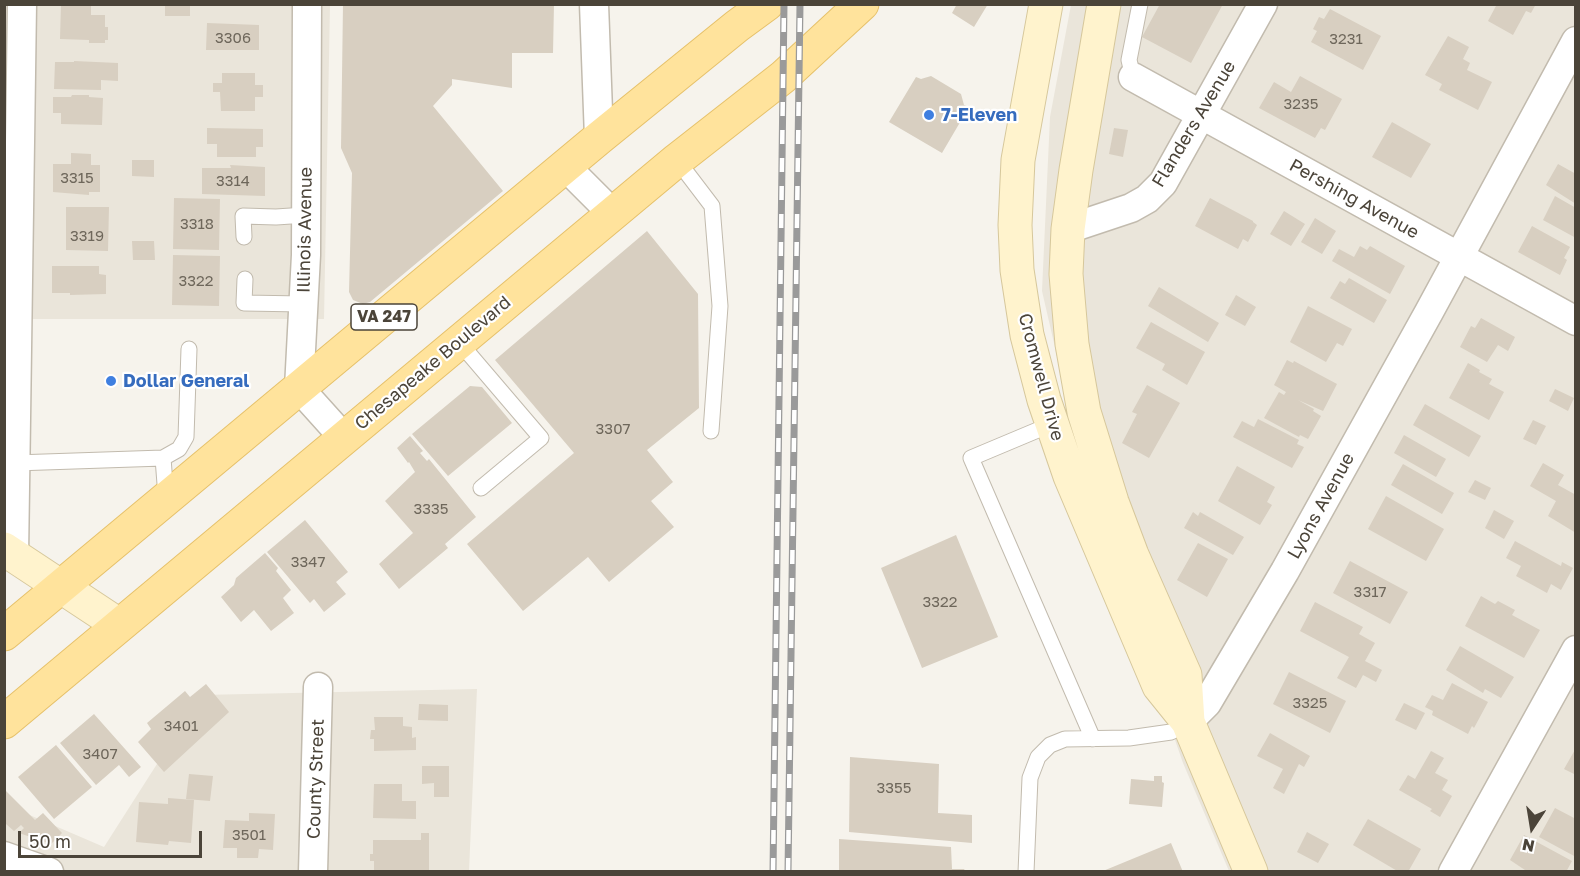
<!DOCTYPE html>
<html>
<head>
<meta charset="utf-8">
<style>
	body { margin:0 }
	#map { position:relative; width:1580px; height:876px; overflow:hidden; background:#f6f3ec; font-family:"Golos Text",sans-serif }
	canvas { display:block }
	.frame { position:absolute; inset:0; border:6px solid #4b4439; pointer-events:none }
	.north { position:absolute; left:1502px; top:798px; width:60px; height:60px; -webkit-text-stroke:4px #fff; paint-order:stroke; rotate:192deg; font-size:16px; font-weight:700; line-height:24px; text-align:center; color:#4b4439 }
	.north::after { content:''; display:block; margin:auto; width:21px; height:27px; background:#4b4439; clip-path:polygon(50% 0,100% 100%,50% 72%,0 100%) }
	.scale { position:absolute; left:18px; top:831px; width:184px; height:27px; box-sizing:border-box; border:3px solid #4b4439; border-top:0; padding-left:8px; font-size:18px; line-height:21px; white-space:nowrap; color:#4b4439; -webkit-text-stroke:4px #fff; paint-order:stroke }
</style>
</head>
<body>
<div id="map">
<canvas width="1580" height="876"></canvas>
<div class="frame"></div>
<div class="north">N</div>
<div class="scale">50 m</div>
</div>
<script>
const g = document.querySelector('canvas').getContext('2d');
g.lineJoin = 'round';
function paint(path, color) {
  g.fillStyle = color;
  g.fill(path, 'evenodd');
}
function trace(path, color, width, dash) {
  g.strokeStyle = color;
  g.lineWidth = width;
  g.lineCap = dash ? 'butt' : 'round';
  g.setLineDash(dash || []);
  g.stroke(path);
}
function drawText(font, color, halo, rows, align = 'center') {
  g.font = font + ' "Golos Text",sans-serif';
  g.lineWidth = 4.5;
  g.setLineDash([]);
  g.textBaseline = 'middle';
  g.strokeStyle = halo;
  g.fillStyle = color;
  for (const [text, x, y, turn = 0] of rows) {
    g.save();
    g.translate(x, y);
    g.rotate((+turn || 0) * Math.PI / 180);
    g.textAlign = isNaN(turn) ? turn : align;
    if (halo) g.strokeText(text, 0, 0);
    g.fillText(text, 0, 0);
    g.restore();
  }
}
paint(new Path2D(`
	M5 5H330L324 319H5Z
	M1071 5H1575V871H1229L1183 763 1087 487 1042 291 1050 117Z
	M477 689 469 871H5L4 804 104 847 201 695Z`), '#eae5da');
paint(new Path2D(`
	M61 4H91V15H105V27H108V40H105V43H89V40L60 39Z
	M165 4H190V16H165Z
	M343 4H554L553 53H512V88L452 79V85L433 106 503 191 370 302 363 304 353 300 349 292 352 173 341 148Z
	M957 4H988L974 27 952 13Z
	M1160 4H1223L1191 63 1142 37Z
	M1497 4H1536L1531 13 1526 11 1513 35 1488 21Z
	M1330 9 1381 36 1363 70 1311 42 1317 31 1313 29 1319 17 1324 19Z
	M207 23 259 25V50H206Z
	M1448 36 1469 47 1463 59 1470 63 1467 70 1492 82 1478 110 1439 90 1442 84 1425 75Z
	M74 61 118 63V81L101 80V90L54 89 55 62H74Z
	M222 73H255V85H263V97H255V111H221L220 92H213V83H222Z
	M931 76 961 94 964 105 969 107 942 153 889 122 916 77 921 79Z
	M1300 76 1342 99 1325 130 1321 128 1315 138 1259 108 1274 82 1291 92Z
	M72 95H89V97L103 98 102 125 61 124V113H53V97H71Z
	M1392 122 1431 144 1411 178 1372 157Z
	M207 128 263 129V147H256V157H217V144H207Z
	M1114 128 1128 130 1123 157 1109 154Z
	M71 153 91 154V165H100V192H89V195L53 192V164H71Z
	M132 160H154V177L132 176Z
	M1558 164 1576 174V204L1546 185Z
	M230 165 265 167V196L202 194V168H231Z
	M1555 196 1576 208V238L1543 220Z
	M174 198 220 199 219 250 173 249Z
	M1210 198 1253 221V222L1257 225 1248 242 1243 239 1238 249 1195 226Z
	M66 207H109L108 251 66 250Z
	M1284 211 1305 224 1291 246 1270 234Z
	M1315 218 1336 231 1322 254 1301 242Z
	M1532 226 1570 247 1564 258 1567 260 1560 275 1518 252Z
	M647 231 698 294 699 408 647 450 673 482 651 501 674 527 609 582 588 557 523 611 467 544 574 453 495 360Z
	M132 241H154L155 260H133Z
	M1360 246 1367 250 1370 246 1405 266 1390 294 1332 261 1339 249 1354 257Z
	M173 255 220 256 219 306 172 305Z
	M52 266H99V274L106 275V294L70 295V293H52Z
	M1349 278 1387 300 1374 323 1330 298 1340 281 1345 284Z
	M1159 287 1219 323 1208 342 1148 306Z
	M1236 295 1256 307 1245 326 1225 315Z
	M1308 306 1352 329 1343 346 1337 343 1326 362 1290 342Z
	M1481 318 1515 337 1508 351 1498 345 1487 362 1460 347 1471 326 1475 328Z
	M1151 322 1205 352 1187 385 1162 370 1165 364 1136 348Z
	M1287 360 1293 363 1294 361 1337 384 1323 411 1298 400 1314 409 1313 411 1321 416 1308 439 1300 435 1299 437 1264 418 1279 392 1284 395 1286 392 1274 385Z
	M1468 363 1480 370 1479 372 1492 379 1489 384 1504 392 1489 420 1449 398Z
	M1147 385 1180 403 1149 458 1122 443 1137 414 1132 412Z
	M470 386 482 387 512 423 448 476 412 434Z
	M1555 389 1574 398 1568 411 1549 401Z
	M1425 404 1481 436 1469 457 1413 425Z
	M1258 419 1299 440 1297 444 1304 447 1292 468 1233 437 1242 421 1254 427Z
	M1533 420 1546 426 1536 445 1523 439Z
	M1404 435 1446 459 1436 477 1394 453Z
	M410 436 423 451 420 453 427 461 429 459 476 517 445 544 448 548 399 589 379 564 413 533 385 501 415 472 409 462 408 463 397 448Z
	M1543 463 1564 475 1558 485 1576 495V533L1548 516 1556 501 1530 486Z
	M1403 464 1454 493 1442 514 1391 485Z
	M1237 466 1275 487 1267 502 1272 505 1260 525 1218 501Z
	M1475 480 1491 488 1485 500 1468 492Z
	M1386 496 1444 529 1426 561 1368 529Z
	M1494 510 1514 521 1504 539 1485 528Z
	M1193 512 1198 516 1200 512 1244 537 1233 555 1184 528Z
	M305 520 348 572 336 582 346 594 324 612 314 599 310 603 267 552Z
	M956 535 998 637 922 668 881 568Z
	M1515 541 1561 566 1562 562 1573 568 1561 590 1551 584 1547 593 1516 576 1521 566 1506 558Z
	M1198 543 1228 559 1207 597 1177 580Z
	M265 553 278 568 276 571 291 590 283 598 294 613 271 631 254 610 241 622 221 597 234 585 236 578Z
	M1350 561 1408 592 1390 624 1333 593Z
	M1481 596 1495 604 1498 601 1515 610 1512 615 1540 630 1524 658 1465 626Z
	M1315 602 1363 627 1359 634 1375 643 1365 661 1382 670 1376 682 1363 675 1356 688 1337 678 1349 657 1300 631Z
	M1460 646 1514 677 1501 698 1485 689 1483 693 1446 670Z
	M1289 672 1346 701 1330 733 1273 704Z
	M1452 683 1488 702 1474 728 1472 726 1468 734 1432 715 1433 711 1425 707 1432 695 1443 700Z
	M206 684 229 712 164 772 138 742 151 729 147 723 185 691 190 697Z
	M1404 703 1425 713 1416 730 1395 720Z
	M419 704 448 705V721L418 720Z
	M94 714 141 767 129 777 119 765 96 785 60 743Z
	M374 717H403V726L412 727V738L416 737V750L374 751V739H370L371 730H375Z
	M1270 733 1310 756 1304 767 1299 764 1284 794 1273 788 1283 769 1257 756Z
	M56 745 92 787 54 819 18 777Z
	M1576 748V775L1564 769Z
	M1431 751 1444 758 1435 773 1448 780 1442 790 1452 796 1440 817 1430 811 1432 809 1399 790 1408 775 1415 779Z
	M850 757 939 764 938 813 972 815V843L849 832Z
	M422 766H449V797H434V783L422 784Z
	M189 774 213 776 210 801 186 799Z
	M1154 776H1162V782L1164 783 1162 807 1129 804 1131 779 1154 781Z
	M374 784H402V801H416V819L373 818Z
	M4 789 35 820 43 813 62 833 51 844 19 833 24 828 21 825 14 831 6 824 4 825Z
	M168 798 194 800 191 843 169 841 168 845 136 842 139 802 168 804Z
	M1555 808 1576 819V857L1539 837Z
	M249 813 275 814 273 850 259 849 258 858H237V848H223L225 820 249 821Z
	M1368 819 1421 849 1408 872H1399L1353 845Z
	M1307 832 1329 844 1318 863 1297 852Z
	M421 833H429V870L374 872V861H370V854H373V840H421Z
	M1524 835 1572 861 1566 872H1528L1510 860Z
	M839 839 951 847 952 869H964L966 872H839Z
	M1171 843 1183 872H1103V871Z`), '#d8cfc1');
const lane = new Path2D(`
	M1133 77 1129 60 1140 4
	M677 160 712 206 720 306 711 431
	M244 237 243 216 276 217 306 215
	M245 279 244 303 303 304
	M459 342 541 438 481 488
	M1052 424 971 458 1093 739
	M163 458 166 497
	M15 463 163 458 179 449 186 437 189 349
	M1026 872 1030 778 1038 757 1050 745 1065 739 1129 738 1171 732 1188 722`);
const street = new Path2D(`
	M307 4 306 255 299 388 344 438
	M594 4 599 138
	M1133 77 1576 321
	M565 166 613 214
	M1068 229 1131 208 1147 199 1163 183 1263 4
	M14 556 22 4
	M1188 722 1207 703 1285 571 1429 312 1576 41
	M4 856 49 872
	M313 872 318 687
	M1453 872 1576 650`);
const secondary = new Path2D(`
	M1046 4 1018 160 1015 225 1017 270 1027 335 1044 400 1070 476 1159 686 1188 722 1251 872
	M1104 4 1076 170 1068 229 1066 274 1072 344 1084 412 1112 502 1132 555 1185 675 1188 722
	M4 549 119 625`);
const primary = new Path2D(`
	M4 634 599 138 737 26 767 4
	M4 722 677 160 783 77 862 4`);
trace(lane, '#c2bbae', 17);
trace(street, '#c2bbae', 31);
trace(secondary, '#d6c79b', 35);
trace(primary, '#e6c16a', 35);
trace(lane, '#fff', 15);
trace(street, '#fff', 28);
trace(secondary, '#fff3cd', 33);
trace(primary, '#ffe39c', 33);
const rail = new Path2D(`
	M773 872 784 4
	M788 872 800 4`);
trace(rail, '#9a9a9a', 7);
trace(rail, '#fff', 4.5, [14]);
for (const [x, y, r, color] of [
	[929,115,6,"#3f7fe0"],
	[111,381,6,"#3f7fe0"]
]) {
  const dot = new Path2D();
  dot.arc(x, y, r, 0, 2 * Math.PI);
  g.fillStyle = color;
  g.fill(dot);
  trace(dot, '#fff', 2);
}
drawText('15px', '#6e675b', null, [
	["3306",233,38],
	["3231",1346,39],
	["3235",1301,104],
	["3315",77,178],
	["3314",233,181],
	["3318",197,224],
	["3319",87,236],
	["3322",196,281],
	["3307",613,429],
	["3335",431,509],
	["3347",308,562],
	["3317",1370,592],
	["3322",940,602],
	["3325",1310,703],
	["3401",181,726],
	["3407",100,754],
	["3355",894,788],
	["3501",249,835]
]);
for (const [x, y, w] of [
	[384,317,66]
]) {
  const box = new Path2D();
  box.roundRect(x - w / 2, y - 13, w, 26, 4.5);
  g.fillStyle = '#fff';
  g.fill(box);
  trace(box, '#4b4439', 1.5);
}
drawText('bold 16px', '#4b4439', null, [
	["VA 247",384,317]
]);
drawText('bold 18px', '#366cbe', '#fff', [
	["7-Eleven",941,115],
	["Dollar General",123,381]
], 'left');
drawText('18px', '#4b4439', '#fff', [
	["Flanders Avenue",1194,124,-59],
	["Pershing Avenue",1354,199,29],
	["Illinois Avenue",305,230,-89],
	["Chesapeake Boulevard",433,363,-40],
	["Cromwell Drive",1041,377,75],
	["Lyons Avenue",1321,506,-61],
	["County Street",316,779,-88]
]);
</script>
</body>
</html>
